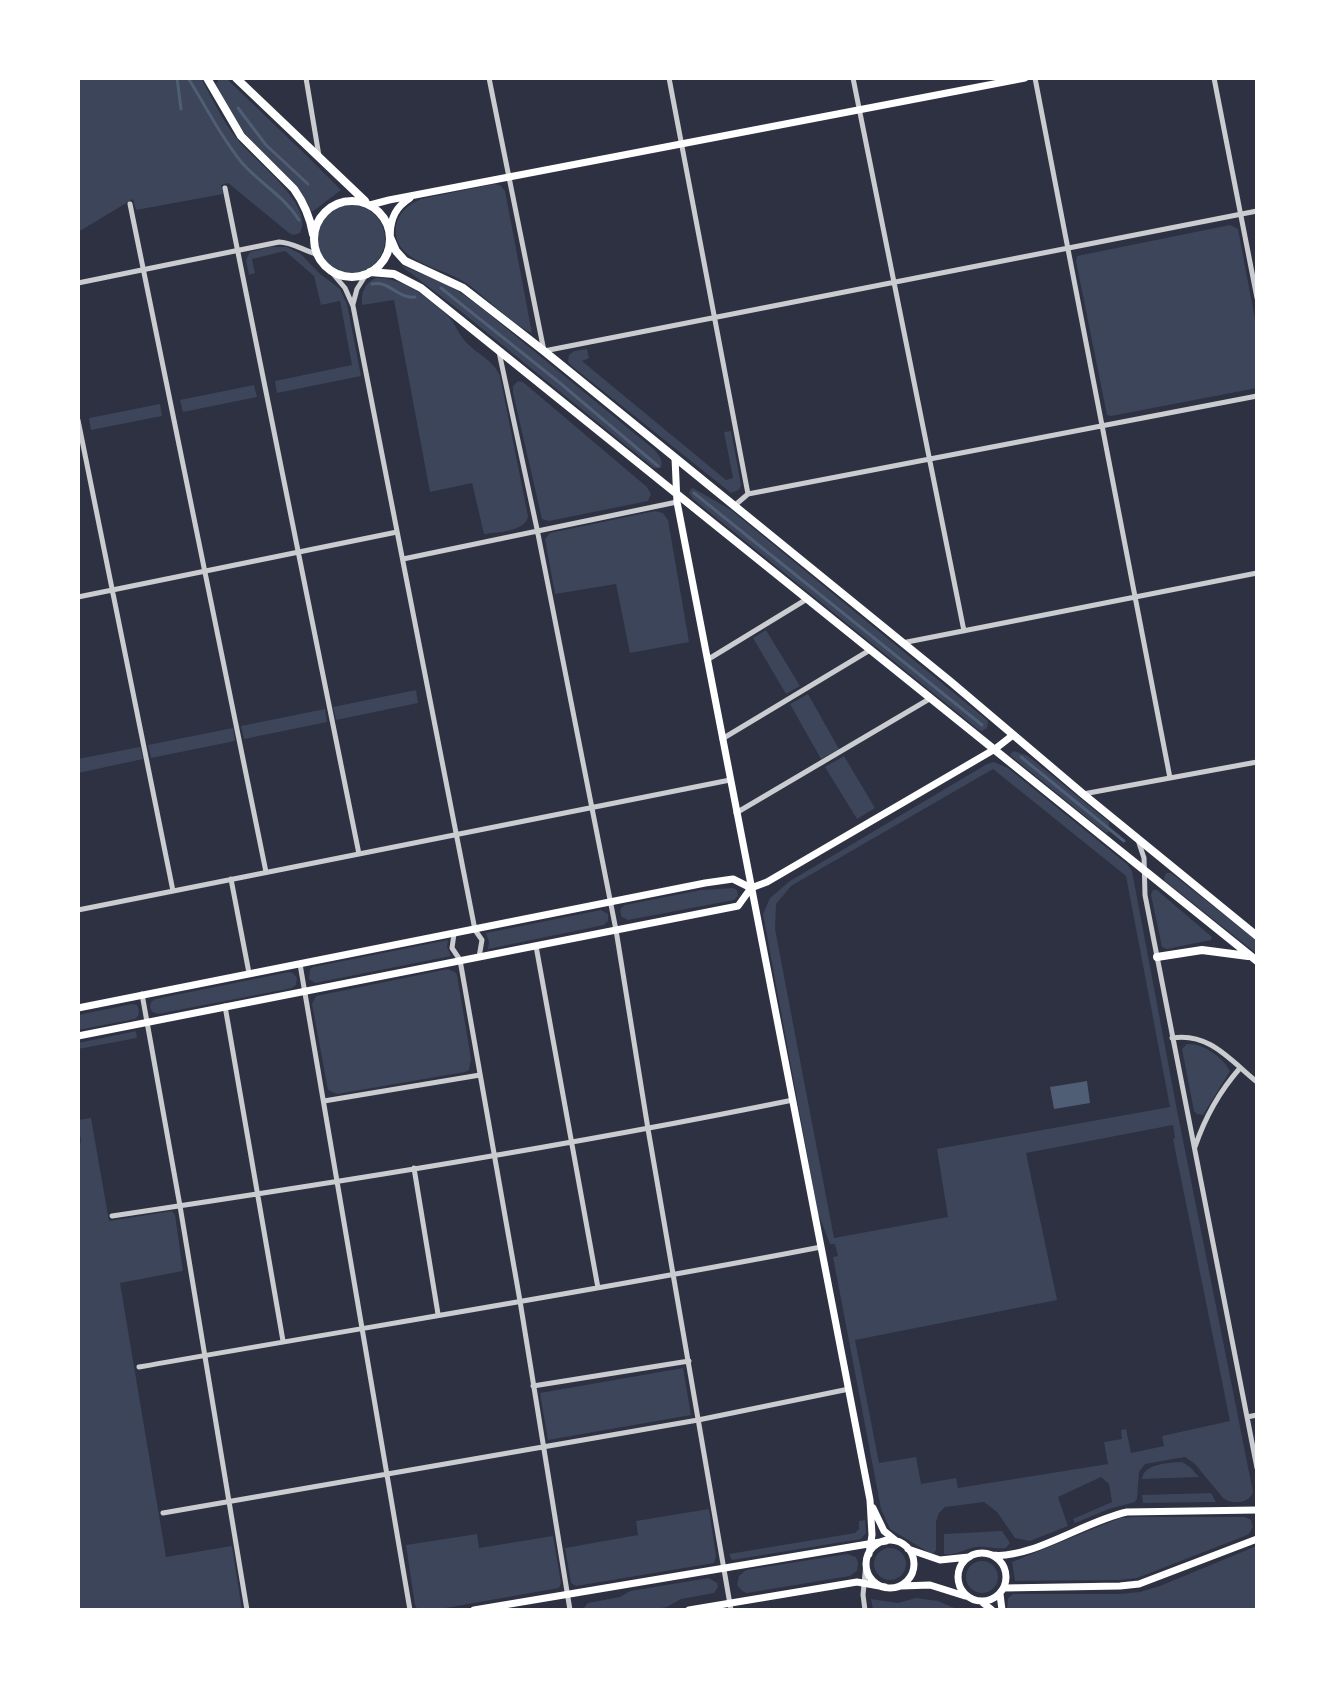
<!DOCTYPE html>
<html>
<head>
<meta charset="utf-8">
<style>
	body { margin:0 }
	#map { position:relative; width:1335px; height:1688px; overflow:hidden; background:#2d3142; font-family:"Source Sans 3",sans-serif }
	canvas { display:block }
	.frame { position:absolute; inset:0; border:80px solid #fff; pointer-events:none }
</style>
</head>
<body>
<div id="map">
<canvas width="1335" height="1688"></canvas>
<div class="frame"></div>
</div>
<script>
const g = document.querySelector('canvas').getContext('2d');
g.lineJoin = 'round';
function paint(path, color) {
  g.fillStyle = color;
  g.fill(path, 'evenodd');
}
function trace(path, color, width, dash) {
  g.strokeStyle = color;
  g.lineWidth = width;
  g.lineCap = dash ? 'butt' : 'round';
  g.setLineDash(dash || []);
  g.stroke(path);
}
paint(new Path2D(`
	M78 78H201C212 98 222 120 236 138 252 159 316 205 300 233L293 235 289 233 228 183 221 185 223 194 136 210 133 199 78 232Z
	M220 78 227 79 307 156 341 190 312 212C298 182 270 163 249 138 236 123 226 104 217 86L216 84Z
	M494 184 500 185 505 191 532 333C513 325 485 296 466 283 444 267 390 263 396 225 399 212 409 204 421 199Z
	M317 239a34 34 0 1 1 68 0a34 34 0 1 1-68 0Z
	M1230 225 1238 229 1257 330V388L1111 416 1107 415 1076 261 1077 256Z
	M270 247H287L301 254 319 273 340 289 347 304 361 376 277 393 275 381 352 365 340 301 321 305 314 276 285 251 252 259 255 273 249 275 246 260 250 252Z
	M400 265 451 286 474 302 650 446C657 452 664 459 661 468H654L459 310Z
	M376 278C401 276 431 299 449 317 455 323 458 333 464 340 476 354 493 359 500 376L528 516C526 532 497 532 484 534L472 483 430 492 394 300 362 305C361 293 364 283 376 278Z
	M587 349 589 358 582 361 726 480 733 478 724 432 731 431 741 485 739 490 731 493 573 367 568 362 569 355 574 351Z
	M518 381 523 382 647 487 651 494 648 501 549 521 542 519 513 393V386Z
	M254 385 257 397 183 412 180 400Z
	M160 404 162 416 91 430 89 418Z
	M693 488 731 510 987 720 988 723 987 728 982 731 979 730 693 499 689 493 691 489Z
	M655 511 663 513 668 520 689 642 630 653 616 584 555 594 545 539 550 533Z
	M766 630 800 686 786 694 753 638Z
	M416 690 418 703 336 720 333 707Z
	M808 694 839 749 821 759 790 704Z
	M325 709 327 722 244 739 241 726Z
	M233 728 235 741 151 758 148 745Z
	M140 747 143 759 78 773V759Z
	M1014 751 1028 756 1109 822V832L1106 833 1011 756 1010 754Z
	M844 756 875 808 857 819 825 767Z
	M994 762 1008 768 1127 864 1132 871 1176 1105 1253 1492C1249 1504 1232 1505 1223 1498L1195 1464 1185 1457 1145 1464 1139 1472 1137 1499 1135 1502 1109 1509 1075 1523 1073 1519 1112 1502 1109 1484 1101 1477 1058 1497 1068 1526 1030 1541 1015 1538 997 1512 984 1502 945 1507 939 1513 936 1522V1550L934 1553 931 1554 890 1529 881 1509 833 1257 838 1256 835 1244H830L818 1213 763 914 770 898 790 881 987 764ZM993 769 1126 876 1170 1107 937 1149 948 1217 834 1238 775 929 776 904 791 886ZM1173 1125 1175 1138 1173 1139 1230 1421 1162 1436 1164 1446 1131 1453 1126 1429 1121 1430 1122 1439 1104 1442 1108 1464 958 1488 956 1478 921 1484 916 1457 879 1463 855 1340 1057 1300 1026 1153Z
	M1166 873H1171L1257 941V954L1165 881 1164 878Z
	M733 888 737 890 738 896 734 900 628 920 622 917C619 912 620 907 625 905L701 890Z
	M1153 890H1157L1212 937 1211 940 1167 949 1162 947 1151 895Z
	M601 910 608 914V921L604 925 488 949 489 942 486 933Z
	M448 940 447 947 451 956 315 983 309 979 310 969 313 967Z
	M448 969 455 972 457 975 471 1059 469 1070 465 1072 337 1094 328 1090 312 1004 316 996Z
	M289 972 293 973 297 978 296 985 292 988 158 1014 152 1012 150 1007 151 1002 155 999Z
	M132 1004 137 1005 139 1010 138 1016 135 1019 78 1030V1015Z
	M136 1031 137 1038 78 1049V1043Z
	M1187 1044C1203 1043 1223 1057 1230 1071L1203 1115 1197 1114 1194 1111 1182 1049Z
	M91 1118 109 1221 172 1211 175 1215 183 1271 120 1283 166 1557 232 1546 242 1610H78V1158L81 1138 78 1133V1120Z
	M683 1368 691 1415 548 1440 540 1393Z
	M1182 1462 1190 1467 1199 1477 1142 1479C1144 1463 1169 1463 1182 1462Z
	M1211 1493 1216 1502 1143 1503 1142 1495Z
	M709 1509 716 1556 714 1563 576 1586 571 1583 565 1548 638 1535 636 1521Z
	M1135 1517H1245L1251 1520 1253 1527 1249 1534 1245 1536 1137 1578 1119 1580 1015 1581 1012 1562 1105 1524 1120 1518Z
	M865 1520 866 1533 861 1539 732 1560 729 1554 855 1533 859 1529V1521Z
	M1002 1531 1010 1543 1006 1548C996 1550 987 1546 977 1547 965 1548 957 1556 944 1554V1534Z
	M477 1534 479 1548 553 1536 561 1583 559 1588 434 1610H418L415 1605 406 1545Z
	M1254 1547H1257V1610H1007L1008 1598 1013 1594H1119L1140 1592 1160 1586Z
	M874 1564a16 16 0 1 1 32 0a16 16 0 1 1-32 0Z
	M847 1554 856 1557 858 1563 857 1571 850 1576 747 1593 742 1591 737 1585 739 1576 746 1570Z
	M966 1577a16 16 0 1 1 32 0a16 16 0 1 1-32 0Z
	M709 1578 717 1583 718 1587 714 1593 681 1599 667 1607 650 1610H582L588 1603 620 1597 630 1591Z
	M916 1598 938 1601 959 1610H873L871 1599 898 1603Z`), '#3c4559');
paint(new Path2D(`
	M1087 1081 1090 1103 1054 1109 1050 1087Z`), '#4f5d75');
trace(new Path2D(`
	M177 78 181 109
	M188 78C206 106 221 138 243 164 261 184 285 197 299 220
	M238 108 266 145 308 184
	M372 284C389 280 398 299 415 297
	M441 288 560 383 658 466
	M694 493 982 725
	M1021 757 1124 841`), '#4f5d75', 3);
trace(new Path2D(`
	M306 78 319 156
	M489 78 544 351 1257 211
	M669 78 748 494
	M853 78 964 631
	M1035 78 1170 778
	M1214 78 1257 298
	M225 188 359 854
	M130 204 266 872
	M328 268 345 288 353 306 475 930 482 940 479 957
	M78 283 279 242C292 242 304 251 317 254
	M353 304 357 289 367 273
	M499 352 537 529 616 930 648 1129 731 1610
	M78 420 173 891
	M734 506 748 494 1257 396
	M403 559 677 502
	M78 597 397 532
	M902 643 1257 573
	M707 660 807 599
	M722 739 870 650
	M1083 794 1257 762
	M736 813 931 698
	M1139 843 1144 858 1145 895 1257 1468
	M231 879 249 973
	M78 910 730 780
	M454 934 452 948 460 960 520 1301 570 1610
	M536 946 598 1288
	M300 964 410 1610
	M142 994 180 1206 247 1610
	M225 1006 283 1341
	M1172 1038C1209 1032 1230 1060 1257 1082
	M324 1101 480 1075
	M1195 1147C1205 1117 1219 1092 1240 1068
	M414 1168 438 1314
	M112 1216C340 1182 567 1146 793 1100
	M139 1367C366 1327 594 1291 821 1247
	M533 1386 689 1361
	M1247 1417 1257 1415
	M163 1513 698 1420 849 1389
	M865 1610 863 1595 866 1563`), '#caccd0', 5);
trace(new Path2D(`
	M370 205 389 200 1025 78
	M390 234C391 217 396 207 410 198
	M675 458 677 502 870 1500 872 1535 869 1554
	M78 1008 705 883 733 879 751 888
	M78 1036 738 906 751 888 767 882 995 749 1013 735
	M873 1508 884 1531 895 1540
	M866 1564a24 24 0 1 1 48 0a24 24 0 1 1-48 0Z
	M908 1549 940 1560 969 1557
	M958 1577a24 24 0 1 1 48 0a24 24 0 1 1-48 0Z
	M992 1555C1030 1560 1087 1520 1127 1512L1257 1510
	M901 1586 930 1585 965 1596
	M1004 1588 1120 1586 1139 1584 1257 1539
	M1000 1594 1002 1610
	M982 1602 992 1610
	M474 1610 886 1541
	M689 1610 857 1582 885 1587`), '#fff', 7);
trace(new Path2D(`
	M207 78 241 136 294 189C304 203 310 217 313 234
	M236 78 365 201
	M314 239a38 38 0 1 1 76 0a38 38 0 1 1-76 0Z
	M390 237 396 251 405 261 463 288 544 351 951 682 1083 794 1257 936
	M370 272 394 274 421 288 1257 961
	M1157 957 1202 950 1248 956`), '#fff', 8);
</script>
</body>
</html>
